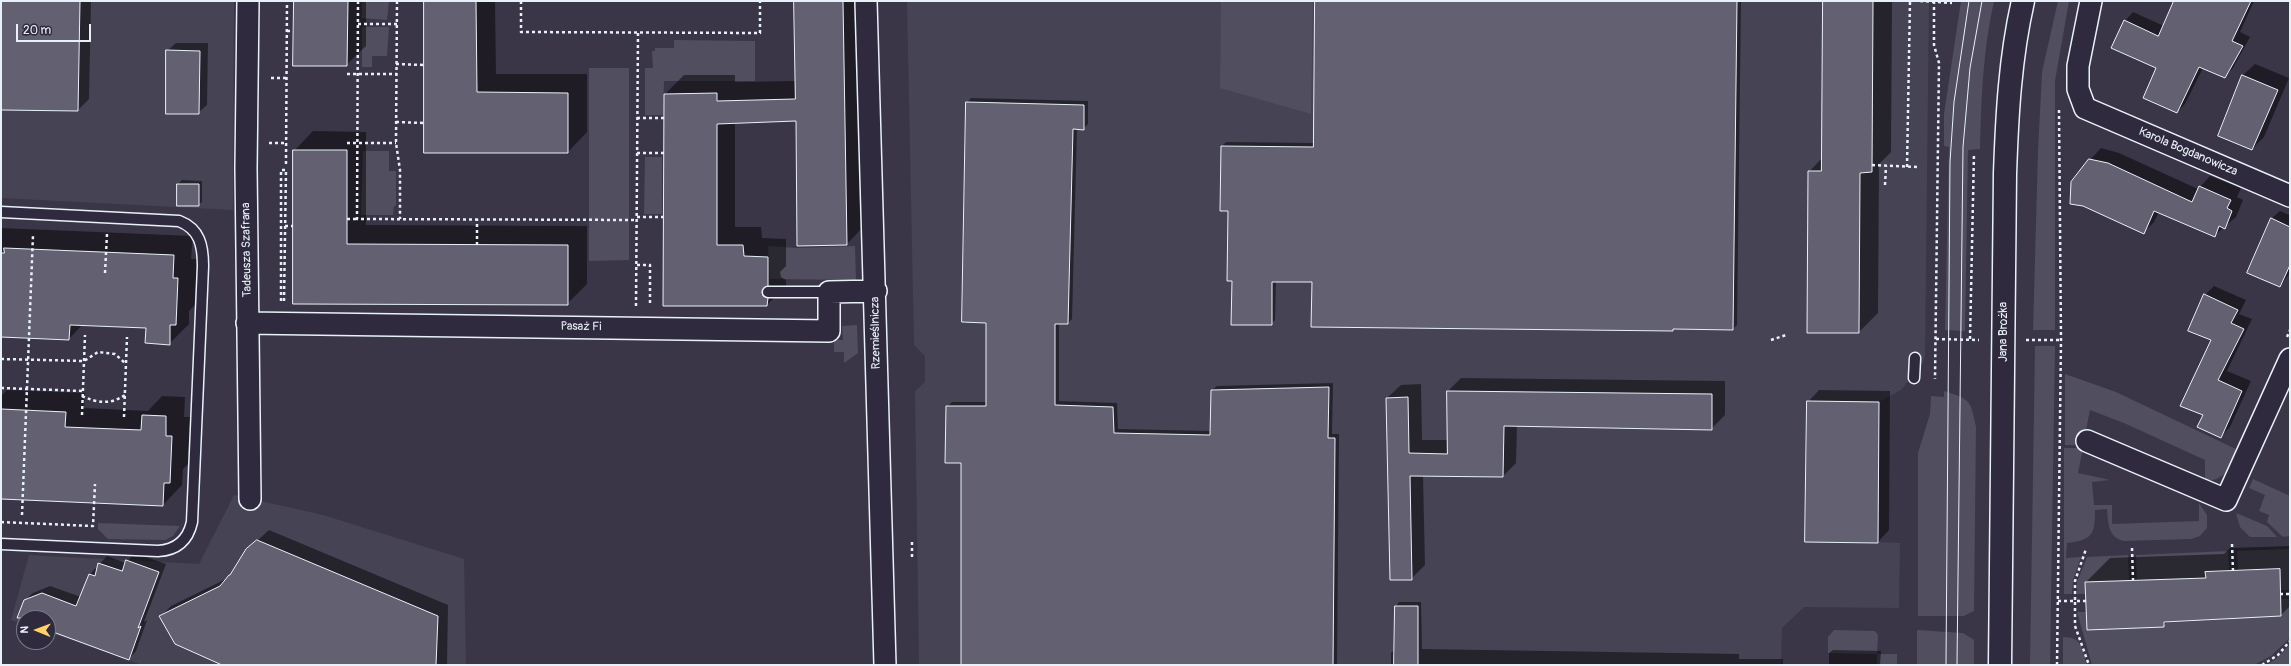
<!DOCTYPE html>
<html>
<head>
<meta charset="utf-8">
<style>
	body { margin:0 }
	#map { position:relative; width:2291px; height:666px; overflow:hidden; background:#3a3648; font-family:Pangolin,sans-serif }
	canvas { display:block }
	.frame { position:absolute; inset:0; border:2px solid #e8f1f8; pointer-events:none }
	.north { position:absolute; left:16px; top:610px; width:40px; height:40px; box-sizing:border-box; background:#2f2a3d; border:1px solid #797a88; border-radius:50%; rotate:271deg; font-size:11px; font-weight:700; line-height:16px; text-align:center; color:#e8f1f8 }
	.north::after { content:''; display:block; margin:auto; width:14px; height:18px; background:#ffd166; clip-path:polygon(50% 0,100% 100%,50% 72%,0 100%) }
	.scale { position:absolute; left:16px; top:24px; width:75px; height:18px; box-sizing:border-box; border:2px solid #e8f1f8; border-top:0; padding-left:5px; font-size:12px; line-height:14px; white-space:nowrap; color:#e8f1f8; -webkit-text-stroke:3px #2f2a3d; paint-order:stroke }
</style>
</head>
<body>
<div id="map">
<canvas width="2291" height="666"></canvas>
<div class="frame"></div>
<div class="north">N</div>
<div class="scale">20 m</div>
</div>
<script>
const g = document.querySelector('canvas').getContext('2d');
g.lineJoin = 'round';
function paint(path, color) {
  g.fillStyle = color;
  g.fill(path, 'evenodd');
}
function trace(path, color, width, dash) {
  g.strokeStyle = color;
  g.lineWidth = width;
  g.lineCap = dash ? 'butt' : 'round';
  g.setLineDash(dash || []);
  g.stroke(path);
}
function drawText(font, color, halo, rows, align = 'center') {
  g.font = font + ' Pangolin,sans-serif';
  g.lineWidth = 3;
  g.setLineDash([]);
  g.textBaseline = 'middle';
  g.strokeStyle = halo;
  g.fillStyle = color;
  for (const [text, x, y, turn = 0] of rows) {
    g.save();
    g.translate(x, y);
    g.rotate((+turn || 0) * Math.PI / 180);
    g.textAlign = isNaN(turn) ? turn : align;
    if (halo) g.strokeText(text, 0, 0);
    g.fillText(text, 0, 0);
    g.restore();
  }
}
paint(new Path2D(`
	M1 1H234L233 210 1 198Z
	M907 1H1929L1925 356 1923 362 1901 390 1879 402 1878 542 1900 543 1899 608 1804 607 1782 628 1781 665H919L915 391 925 382V356L914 345Z
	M234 495 323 515 464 559 466 665H142L48 632V618H24V624L11 620 29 555 199 564Z`), '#464354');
paint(new Path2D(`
	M362 1H389L387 20 362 18Z
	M1221 1H1313L1311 114 1220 88Z
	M1961 1H1994C1983 50 1981 99 1980 149L1968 150 1965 331 1945 330 1949 147 1944 146V114Z
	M2058 1H2069L2055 81V330H2033L2038 151 2042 72Z
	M362 27H389L387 56H372V67H362Z
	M674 40 755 41V81H664L663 115H645V68H653L652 51H655V48H674Z
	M589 68H629V260L589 261Z
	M363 151H389V171H396V206H394L393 215H361Z
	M645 157H662V214H644Z
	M768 246 797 248 855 246 856 280 770 279Z
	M857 325 858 353 844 363V352H834V340H843L842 326Z
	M2035 346H2055L2050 665H2030Z
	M2065 374 2116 392 2240 451C2231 466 2225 481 2205 481V460L2124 423 2090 410 2083 445H2065Z
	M1944 391C1971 400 1970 399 1976 427L1974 611 1964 616H1918V453L1930 414 1931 396 1944 397Z
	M2064 448H2083L2078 473 2110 480 2092 482 2094 505H2112V524L2199 521V503L2207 515V528L2200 536 2191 539 2124 541C2108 538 2108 522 2107 509L2095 510C2095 534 2093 540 2067 543L2066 558 2081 557 2073 580 2072 594H2064Z
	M2253 479 2290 496V536L2283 537 2267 522 2269 515 2259 511 2265 495 2249 488Z
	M2236 513 2267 526 2277 537H2250L2240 527Z
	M98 523 180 526 173 536 165 540 108 539 98 529Z
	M2290 549V590H2280L2279 569 2238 571 2237 551Z
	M2228 551 2229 571 2205 572V578L2137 580 2136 555Z
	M2128 555 2129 580 2085 582V594H2077V582L2087 557Z
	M2281 599H2290V638L2271 656 2254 665H2092L2077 612H2086L2087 630 2164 623 2281 616Z
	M1834 630 1875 631 1878 635 1877 654H1897V665H1877V654L1828 653V637Z
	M1917 630 1963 633 1974 640V665H1917Z
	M2063 637C2083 637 2081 648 2087 665H2063Z
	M2290 644V665H2267L2276 659Z`), '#504e5f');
paint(new Path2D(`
	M1 1H91L89 99 78 110 1 109Z
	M295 1H366V46L346 65Z
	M425 1H495L496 74H587V132L568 152H425Z
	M795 1H862L865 225 847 244 797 120 735 122V227H761L762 238 786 239V266L780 272 781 277 786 280V286L767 305H664L665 94 684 75H735V82L796 81Z
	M1316 1H1741L1737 325 1733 329 1674 328 1672 330 1313 281H1276L1275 320 1271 324 1233 280 1229 210 1222 146 1226 142 1314 143Z
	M1824 1H1892L1891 152 1879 164 1878 313 1859 332 1809 172 1822 158Z
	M2175 1H2254L2240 32 2250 37 2233 68 2225 77 2203 68 2185 104 2177 112 2158 68 2125 21 2133 12 2164 26Z
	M176 43H208L207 105 198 113 167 51Z
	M2255 64 2289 78 2264 137 2252 149 2219 136 2243 75Z
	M971 98 1088 101V124L1083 129 1077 128 1072 319 1068 323H1059V401L1117 403 1118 429 1211 431 1212 390 1217 386 1333 383 1332 434H1339L1337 665H961L962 462 947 407 952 402H987V322L967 103Z
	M313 131 366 132V225L587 226V284L567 304 294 303V151Z
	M2101 148 2119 153 2198 189 2210 176 2241 188 2237 197 2243 200 2236 217 2215 235 2159 212 2154 222 2143 233 2090 160Z
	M182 180 202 181V202L198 205 178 184Z
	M2280 211 2289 215 2290 213V273L2280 286 2249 272 2272 218Z
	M1 228 193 236 191 259H197L195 305 189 311V324L169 344 147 327 83 324 69 339 1 336Z
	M2214 286 2246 300 2239 314 2252 319 2227 371 2251 381 2230 427 2221 436 2204 415 2212 340 2205 295Z
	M1461 378 1725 381V415L1711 429 1517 425 1516 463 1503 476H1423L1425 565 1411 579 1387 398 1401 385 1421 384 1422 440H1448V391Z
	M7 390 85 393 84 408 148 411 162 396 185 397 184 417H191L189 463 183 469 182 485 163 505 1 498V396Z
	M1819 390 1890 391 1889 530 1878 542 1808 402Z
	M269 530 448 605 447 665H226L161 616 171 606 228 578 247 550Z
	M2290 546V606L2281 615 2168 621 2163 626 2086 582 2110 558 2224 554 2230 548Z
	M134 553 166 564 144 622 147 620 136 651 129 659 48 624V618H32L25 600 33 593 50 586 81 597 90 574 107 556 126 563Z
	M1399 602H1421L1422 649 1739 654V659H1783V665H1391V653L1395 649 1396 606Z
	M1833 650 1881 651 1880 665H1829V653Z`), '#0007');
const building = new Path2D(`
	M1 1H80L78 111 1 110Z
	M294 1H348L347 66H293Z
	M424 1H476L477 92 568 93V153H424Z
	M794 1H843L847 245 797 246 796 121 717 124V245H743L744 256 768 257V286L762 292 763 296 768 298 767 306H663L664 94 717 93V101L795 99Z
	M1315 1H1737L1733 330 1673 329V331L1311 327 1312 282H1272V325H1231L1232 281H1227L1228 211H1220L1221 146 1313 147Z
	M1823 1H1873L1872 172 1860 173 1859 333H1807L1808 171H1821Z
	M2174 1H2251L2232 41 2243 46 2225 78 2199 67 2177 113 2143 98 2156 68 2111 48 2124 20 2158 36Z
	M166 50 200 51 199 114H166Z
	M2242 75 2278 90 2252 150 2218 136Z
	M966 102 1084 105V130L1073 129 1068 324H1055V405L1113 407 1114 433 1210 435 1211 390 1329 387 1328 438H1335L1333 665H961V463H945L946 406H986V323L962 322Z
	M293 150H347V244L568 245V305L293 304Z
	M2089 159 2108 163 2192 202 2199 186 2231 200 2227 208 2232 211 2225 229 2219 226 2215 237 2154 211 2144 234 2083 206 2070 204 2071 182Z
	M177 184H199V206H177Z
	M2271 218 2290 227V265L2280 287 2247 273Z
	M4 248 174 255 173 278H178L176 325H170V345L145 343 146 328 70 325 69 340 1 337V253H4Z
	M2204 294 2238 310 2231 323 2244 329 2218 380 2242 391 2221 438 2197 427 2203 415 2180 406 2211 340 2188 331Z
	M1447 391 1712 394V430L1504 426 1503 477 1410 476 1412 580H1390L1386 398 1408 397 1409 453 1447 454Z
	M1807 401 1879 402 1878 543 1805 542Z
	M1 409 66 412 65 427 141 430 142 415 166 416V436H172L170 483H164L163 506 1 499Z
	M257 540 438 616 436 665H222L175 644 159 616 220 586 229 575H230L246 549Z
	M126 560 159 572 138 628 141 626 129 660 53 632 55 627 48 625V618H17L24 600 42 593 76 606 89 574 95 576 98 563 122 571Z
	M2280 569 2281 616 2164 622V627L2087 630 2085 582 2206 578 2205 572Z
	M1395 606H1418V665H1394Z`);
paint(building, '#636171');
trace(building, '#e8f1f8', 1);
const service = new Path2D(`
	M1 212 179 221C200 229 203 246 203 266L192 522C188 540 177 550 158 551L1 544
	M768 292H829
	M1914 378 1915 358`);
const minor = new Path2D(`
	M248 1 246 168 250 499
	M866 1 885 665
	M2091 1 2078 66V89L2085 108 2290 196
	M247 323 829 331V292L876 291
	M2087 441 2226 500 2290 359`);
const secondary = new Path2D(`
	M2000 665 2005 174C2007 116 2010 58 2023 1`);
trace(service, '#e8f1f8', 13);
trace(minor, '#e8f1f8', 24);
trace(secondary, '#e8f1f8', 25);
trace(new Path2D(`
	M358 1 357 219 637 220
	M397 1 396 143 400 170V219
	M521 1V32L760 33V1
	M1920 1 1952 3
	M1934 1V45L1939 63 1935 379
	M358 24H397
	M287 31H293
	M396 64 424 65
	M347 74H397
	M271 78H286
	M637 118H664
	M396 122 424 123
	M269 143H286
	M347 143H396
	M637 153H664
	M286 164 287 1
	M1872 165 1918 167
	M1907 167 1910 1
	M1885 185 1886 166
	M637 217H663
	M347 219H357
	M285 226H293
	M477 245V219
	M637 265H650V306
	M105 273 107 234
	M281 301V170H286L284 301
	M636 306 638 33
	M2287 337 2290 330
	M1936 339 1979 340
	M1970 339 1974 153
	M1771 340 1786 335
	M2026 340H2061
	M1 359 84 361 98 352 115 354 126 364
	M1 388 83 391
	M82 396C98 403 110 405 125 395
	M82 415 85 335
	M124 417 127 337
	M22 515 33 235
	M1 522 93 526 95 484
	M912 542V559
	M2232 544 2233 571
	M2132 548 2133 580
	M2280 594H2290
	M2058 601H2075V581L2086 549
	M2086 601H2075V626L2089 665
	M2057 665 2061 340 2059 110
	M2262 665 2278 655 2290 641`), '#e8f1f8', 2.5, [3, 3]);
trace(service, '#2f2a3d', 10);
trace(minor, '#2f2a3d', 21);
trace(secondary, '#2f2a3d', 22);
trace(new Path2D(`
	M1946 665 1950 162 1954 102 1969 1
	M1957 665 1963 147 1970 68 1982 1`), '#e8f1f8', 1);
drawText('12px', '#e8f1f8', '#2f2a3d', [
	["Karola Bogdanowicza",2188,152,23],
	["Tadeusza Szafrana",247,250,-91],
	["Pasaż Fi",581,327,1],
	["Jana Brożka",2004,332,-90],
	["Rzemieślnicza",876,333,-91]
]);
</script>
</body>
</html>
